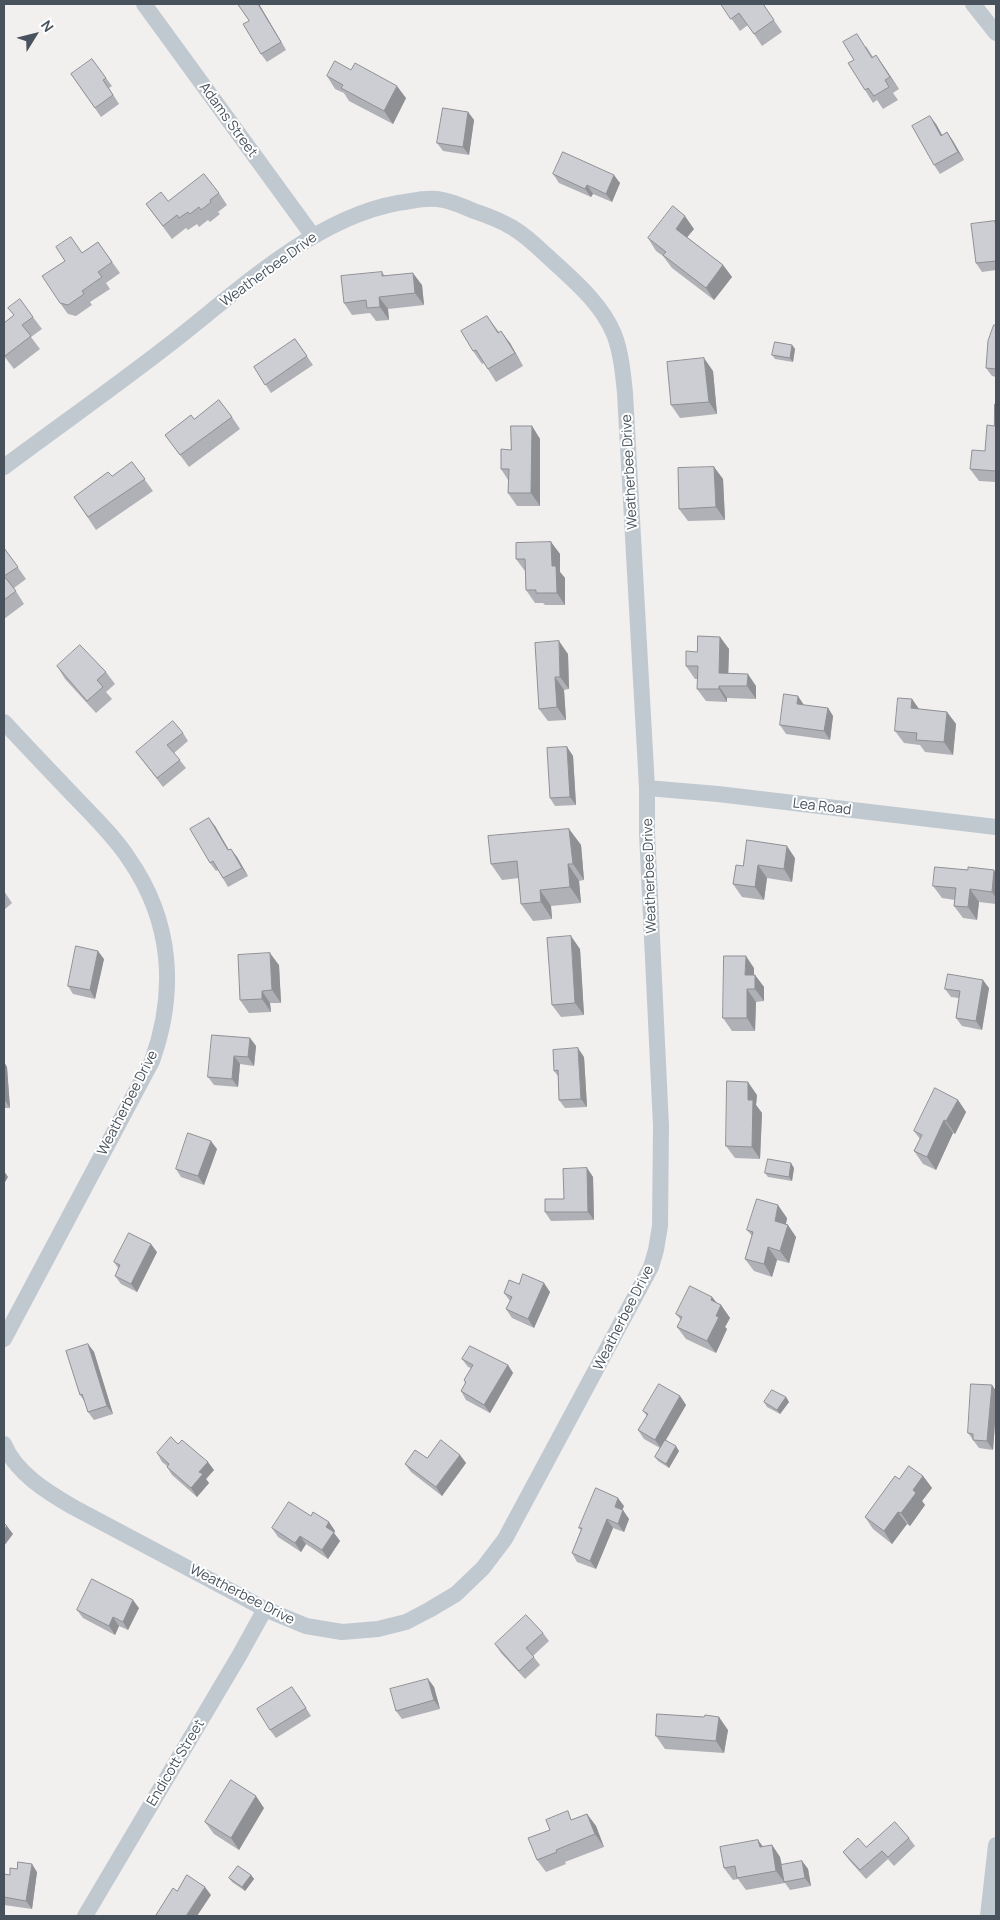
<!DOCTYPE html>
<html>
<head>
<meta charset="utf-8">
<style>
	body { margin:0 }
	#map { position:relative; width:1000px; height:1920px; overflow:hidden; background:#f2efef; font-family:Manrope,sans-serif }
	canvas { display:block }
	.frame { position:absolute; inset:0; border:5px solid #48525c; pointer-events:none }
	.north { position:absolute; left:10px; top:10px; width:50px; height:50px; -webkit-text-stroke:4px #fff; paint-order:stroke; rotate:54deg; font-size:14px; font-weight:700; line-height:20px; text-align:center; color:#48525c }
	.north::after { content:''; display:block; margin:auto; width:18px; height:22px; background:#48525c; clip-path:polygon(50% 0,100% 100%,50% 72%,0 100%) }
</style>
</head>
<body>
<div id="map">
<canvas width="1000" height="1920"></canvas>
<div class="frame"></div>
<div class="north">N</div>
</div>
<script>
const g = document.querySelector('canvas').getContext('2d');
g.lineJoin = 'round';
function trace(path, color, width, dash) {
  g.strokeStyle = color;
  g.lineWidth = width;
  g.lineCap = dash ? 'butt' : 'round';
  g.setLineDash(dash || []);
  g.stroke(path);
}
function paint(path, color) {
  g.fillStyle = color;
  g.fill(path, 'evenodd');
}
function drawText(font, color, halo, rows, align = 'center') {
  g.font = font + ' Manrope,sans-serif';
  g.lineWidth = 4;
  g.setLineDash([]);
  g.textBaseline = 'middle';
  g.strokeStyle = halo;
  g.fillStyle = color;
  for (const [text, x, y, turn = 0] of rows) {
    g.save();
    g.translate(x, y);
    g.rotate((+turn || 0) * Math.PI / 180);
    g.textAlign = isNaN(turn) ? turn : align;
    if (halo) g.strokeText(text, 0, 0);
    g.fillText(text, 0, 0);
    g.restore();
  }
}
trace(new Path2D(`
	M144 4 313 236
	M973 4 996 33
	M4 467C59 426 116 386 170 344 240 290 320 211 411 201 421 199 433 198 443 200 454 202 464 207 474 211 507 222 520 230 545 254 570 277 601 302 614 334 621 352 623 373 625 393L647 788V833L661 1126 660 1226 656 1250 651 1267 505 1539 483 1568 456 1594 429 1610 406 1622 378 1629 342 1632 306 1626 265 1609 73 1507C47 1492 16 1473 4 1444
	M4 722C27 747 51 772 74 796 93 816 114 836 129 859 172 921 177 991 152 1061L4 1339
	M647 788 718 794 996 827
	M85 1916 239 1656 265 1609
	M988 1916 996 1845`), '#c1c9d0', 16);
paint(new Path2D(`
	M238 4H259L286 50 267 62 261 54 249 21Z
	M721 4H763L782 32 762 46 748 25 740 31Z
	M866 46 873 57 876 55 899 89 893 93 898 100 883 109 877 100 873 103 865 90 854 60Z
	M71 74 106 78 112 86 109 88 119 104 101 117Z
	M327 76 406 98 393 124 349 101 344 93 335 89Z
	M468 112 474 120 469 155 443 151 437 143Z
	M936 124 942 135 947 132 953 141 964 160 940 174 934 165Z
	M553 174 620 183 612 202 593 194 591 197 559 183Z
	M219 193 227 205 218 212 220 214 210 222 208 220 199 227 197 224 188 230 186 228 172 239 146 204 168 201Z
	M995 221 996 222V270L982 272 976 263Z
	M694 229 687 237 723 265 732 277 714 300 672 268 663 256 656 251 648 238Z
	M98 242 120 273 106 283 110 289 90 302 92 305 76 316 68 314 60 303 82 253Z
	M382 272 385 276 422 285 424 305 388 309 389 320 376 321 370 313 352 315 344 303Z
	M8 308 33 317 42 329 31 337 40 349 14 369 4 356V323L14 315Z
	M487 316 499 332 510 343 523 366 496 382 484 363 482 364 473 351Z
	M996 325V377L992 376 986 368Z
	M295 339 313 365 271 393 254 367Z
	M792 345 795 349 793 362 775 359 772 355Z
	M713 371 717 414 680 418 671 405Z
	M996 404V482L979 481 970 469 985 451 994 426Z
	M232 417 240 429 189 467 165 435 194 419Z
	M532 426 540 439V506H517L508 493V480L501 469 511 450Z
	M132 462 153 491 96 530 74 497 112 476Z
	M714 467 723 479 725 520 688 521 679 509Z
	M551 542 560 554V572L565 578V605H545L543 603H535L526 590 525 571 516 559Z
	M4 548 26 579 14 588 24 604 4 619Z
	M720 637 729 649 728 673 756 686V699L727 698V702L706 701 697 689 698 679H695L686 666 697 652Z
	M568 654 569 689 564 690 566 720 548 721 539 709Z
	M57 666 106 672 115 684 106 692 112 699 96 713 65 679Z
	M912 699 919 709 947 712 956 724 953 755 925 752 920 745 904 743 895 731Z
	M804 705 828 708 833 716 830 740 786 734 780 725Z
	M183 733 188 741 174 753 186 768 163 787 136 752Z
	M567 747 573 756 576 805 555 806 550 798Z
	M215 826 229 850 237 857 248 876 228 887 218 870 216 871 210 863Z
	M569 829 581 845 584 880 579 881 581 903 551 906 552 919 533 921 521 904 519 878 502 880 491 864Z
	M795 858 792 882 767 878 764 900 742 897 733 884 743 866Z
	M996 873V904L979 902 977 920 963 918 954 906 955 900 942 898 933 886Z
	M4 891 12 903 4 910Z
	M580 949 584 1015 561 1017 552 1005Z
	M104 959 95 999 73 994 68 986Z
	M279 965 281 1003H270L271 1012 249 1013 240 1000Z
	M754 968V975H755L764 987V1001L756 1002 755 1031H732L723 1018Z
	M989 988 982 1030 962 1026 956 1018 959 998 951 997 945 989Z
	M250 1038 256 1046 254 1066 240 1064 238 1087 214 1085 208 1077Z
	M584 1057 587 1107 565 1108 559 1100 558 1076 554 1071Z
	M4 1062 7 1067 10 1108H4Z
	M757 1095 756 1105 762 1113 760 1159 735 1158 726 1146Z
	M958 1100 966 1112 955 1134 953 1133 936 1170 923 1164 914 1151 920 1139 914 1131Z
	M217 1149 204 1185 181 1177 176 1169Z
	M587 1168 593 1177 594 1220 551 1221 545 1212 564 1199Z
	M794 1168 792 1181 768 1177 765 1173Z
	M787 1218 786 1224 796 1237 789 1263 777 1260 772 1277 754 1271 745 1259 752 1236 747 1230Z
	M157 1252 137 1292 121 1284 115 1276 118 1268 114 1262Z
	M519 1284 550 1292 534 1328 512 1318 506 1309 510 1301 504 1293Z
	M712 1297 717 1303 721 1305 730 1318 725 1327 727 1329 716 1353 686 1339 677 1327 681 1320 676 1314Z
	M88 1344 94 1352 113 1414 94 1420 88 1412 85 1402 80 1395Z
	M462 1359 508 1365 513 1373 490 1413 466 1400 461 1391 465 1383 464 1380 471 1368 468 1367Z
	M992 1385 996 1391V1410L993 1450 979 1448 968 1433Z
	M680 1396 686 1405 666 1440 679 1451 669 1468 658 1461 655 1457 660 1448 644 1439 638 1430 647 1416 643 1411Z
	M786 1397 789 1402 780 1414 767 1407 764 1402Z
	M178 1444 214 1470 206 1479 209 1483 197 1497 172 1475 167 1467V1466L162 1462 157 1453Z
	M460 1455 466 1463 442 1496 411 1472 405 1464 427 1458Z
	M923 1476 932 1488 922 1501 925 1505 910 1526 907 1524 892 1544 873 1529 865 1517 899 1479Z
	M624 1506 622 1510 629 1519 624 1532 613 1528 596 1569 577 1562 572 1553 581 1530 579 1528Z
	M311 1516 329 1522 335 1531 334 1533 340 1541 328 1559 306 1544 301 1552 278 1537 272 1528Z
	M139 1608 128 1630 119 1626 115 1635 83 1618 77 1610Z
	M543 1633 549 1641 533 1656 540 1665 525 1679 501 1653 495 1644Z
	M428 1679 434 1687 440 1709 402 1719 396 1711Z
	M298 1695 311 1716 276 1738 270 1730Z
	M728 1730 724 1753 665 1749 656 1736Z
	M264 1808 239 1850 214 1834 205 1822Z
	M587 1814 596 1826 604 1847 565 1862 566 1864 546 1872 537 1860 573 1819Z
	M909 1838 915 1846 894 1866 888 1859 866 1879 849 1860 843 1852Z
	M758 1840 763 1847 772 1845 780 1857 782 1865 802 1861 808 1869 811 1886 790 1890 785 1883 746 1890 738 1879 733 1880 724 1868Z
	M37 1872 32 1909 4 1905V1874L10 1875Z
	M251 1875 254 1879 245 1891 232 1882 229 1878Z`), '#afb1b6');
paint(new Path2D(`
	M258 4H259L286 50 281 42Z
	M876 55 885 68 899 89 890 77Z
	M397 86 406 98 393 124 384 111Z
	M468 112 474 120 469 155 463 147Z
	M930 116 936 124 947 144 941 136Z
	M947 132 953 141 964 160 958 152Z
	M614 175 620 183 612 202 606 194Z
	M587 185 593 194 591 197 585 189Z
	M685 216 694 229 684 241 676 229Z
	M723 265 732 277 714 300 706 288Z
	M413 273 422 285 424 305 415 293Z
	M379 297 388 309 389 320 380 307Z
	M501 331 510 343 523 366 515 353Z
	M792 345 795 349 793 362 790 358Z
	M704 358 713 371 717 414 709 402Z
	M532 426 540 439V506L531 493Z
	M714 467 723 479 725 520 716 507Z
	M551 542 560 554V572L565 578V605L557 593 552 566Z
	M720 637 729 649 728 685 719 673Z
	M559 641 568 654 569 689 560 677Z
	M748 674 756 686V699L747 686Z
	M555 677 564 690 566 720 557 707Z
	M719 686 727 698V702L719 689Z
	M798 696 804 705 797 704Z
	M912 699 921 712 911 708Z
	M828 708 833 716 830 740 824 731Z
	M947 712 956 724 953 755 944 742Z
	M567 747 573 756 576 805 570 797Z
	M209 818 215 826 234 859 228 850Z
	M569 829 581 845 584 880 573 864Z
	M787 846 795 858 792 882 784 869Z
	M231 849 237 857 248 876 242 868Z
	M568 864 579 881 581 903 570 887Z
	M758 865 767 878 764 900 755 887Z
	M994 870 996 873V898L992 892Z
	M970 889 979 902 977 920 968 907Z
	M540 890 551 906 552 919 541 902Z
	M571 936 580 949 584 1015 575 1003Z
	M98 951 104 959 95 999 90 990Z
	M270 953 279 965 281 1003 272 990Z
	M746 956 754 968V987L745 975Z
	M755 975 764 987V1001L755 989Z
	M983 980 989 988 982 1030 976 1021Z
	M747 989 756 1002 755 1031 747 1018Z
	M262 991 270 1003 271 1012 262 999Z
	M250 1038 256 1046 254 1066 248 1057Z
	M578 1048 584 1057 587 1107 581 1099Z
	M234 1056 240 1064 238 1087 232 1079Z
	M4 1062 7 1067 10 1108 4 1099Z
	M748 1082 757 1095 756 1105 762 1113 760 1159 752 1147 748 1100Z
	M958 1100 966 1112 955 1134 946 1121Z
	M944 1120 953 1133 936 1170 927 1157Z
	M211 1141 217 1149 204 1185 198 1176Z
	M791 1163 794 1168 792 1181 789 1177Z
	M587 1168 593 1177 594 1220 588 1212Z
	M4 1171 8 1177 4 1184Z
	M778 1205 787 1218 784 1234 775 1221Z
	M788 1225 796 1237 789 1263 780 1251Z
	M151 1244 157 1252 137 1292 131 1284Z
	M768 1247 777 1260 772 1277 764 1264Z
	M544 1283 550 1292 534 1328 528 1319Z
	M712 1297 720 1307 721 1305 730 1318 725 1327 727 1329 716 1353 707 1341 716 1316 711 1300Z
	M88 1344 94 1352 113 1414 107 1406Z
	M508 1365 513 1373 490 1413 484 1405Z
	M992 1385 996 1391V1410L993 1450 987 1441Z
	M680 1396 686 1405 661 1448 655 1440Z
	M786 1397 789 1402 780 1414 777 1410Z
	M676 1446 679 1451 669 1468 666 1464Z
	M460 1455 466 1463 442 1496 436 1487Z
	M208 1462 214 1470 206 1479 209 1483 197 1497 191 1488 199 1472Z
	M923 1476 932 1488 922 1501 925 1505 910 1526 901 1513 913 1490Z
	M618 1498 624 1506 620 1515 615 1507Z
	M623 1510 629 1519 624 1532 618 1524Z
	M898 1512 907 1524 892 1544 884 1531Z
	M607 1519 613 1528 596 1569 590 1561Z
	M329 1522 335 1531 334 1533 340 1541 328 1559 322 1550 326 1527Z
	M7 1526 13 1534 4 1546V1530Z
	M300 1536 306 1544 301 1552 295 1543Z
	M133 1600 139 1608 128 1630 123 1622Z
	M113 1617 119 1626 115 1635 109 1626Z
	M428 1679 434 1687 440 1709 434 1700Z
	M719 1717 728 1730 724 1753 716 1741Z
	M256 1796 264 1808 239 1850 231 1838Z
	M587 1814 596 1826 604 1847 595 1834Z
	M758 1840 767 1852 760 1847Z
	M772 1845 780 1857 785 1883 776 1871Z
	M802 1861 808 1869 811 1886 805 1878Z
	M32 1864 37 1872 32 1909 26 1901Z
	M251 1875 254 1879 245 1891 242 1887Z
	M205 1887 211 1895 197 1916H186Z`), '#8f9094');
const building = new Path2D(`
	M238 4H258L281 42 261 54 243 24 249 21Z
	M721 4H763L774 20 754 34 739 13 731 19Z
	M857 34 872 58 876 55 890 77 885 80 889 87 874 96 868 88 865 90 848 63 854 60 843 42Z
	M92 59 106 78 103 80 113 95 95 108 71 74Z
	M335 61 351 70 355 63 397 86 384 111 341 88 343 85 327 76Z
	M443 108 468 112 463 147 437 143Z
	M930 116 941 136 947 132 958 152 934 165 912 126Z
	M563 152 614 175 606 194 587 185 585 189 553 174Z
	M204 174 219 193 210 200 211 202 201 210 199 207 190 214 188 212 179 218 177 215 163 226 146 204 161 192 168 201Z
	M673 206 685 216 676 229 723 265 706 288 663 255 666 252 648 238Z
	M995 221 996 230V261L976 263 971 224Z
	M71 237 82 253 98 242 112 262 98 272 102 277 82 291 84 294 68 305 60 303 42 276 65 261 56 247Z
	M382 272V276L413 273 415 293 379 297 380 307 367 308 366 300 344 303 341 276Z
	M20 299 33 317 22 325 31 336 5 356 4 355V323L14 315 8 308Z
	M487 316 498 333 501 331 515 353 488 369 476 350 473 351 461 331Z
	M994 325H996V369L986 368 988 341Z
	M295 339 307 356 265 385 254 367Z
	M775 342 792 345 790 358 772 355Z
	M704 358 709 402 671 405 667 362Z
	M219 400 232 417 180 455 165 435 191 415 194 419Z
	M995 404H996V471L970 469 972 450 985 451 987 425 994 426Z
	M511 426H532L531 493H508L509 469H501V449L511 450Z
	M132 462 145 479 88 517 74 497 108 472 112 476Z
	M714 467 716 507 679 509 678 468Z
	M551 542 552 566H556L557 593H536V590H526L525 559H516V543Z
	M4 548 18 567 4 576 16 591 4 600Z
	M698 636 720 637 719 673 748 674 747 686H719V689H697L698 666H686V651L697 652Z
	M559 641 560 677H555L557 707 539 709 535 643Z
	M80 645 106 672 97 680 103 687 87 701 57 666Z
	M784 694 798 696 797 704 828 708 824 731 780 725Z
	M898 698 912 699 911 708 947 712 944 742 916 740 917 733 895 731Z
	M173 721 183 733 167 745 180 760 157 778 136 752Z
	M567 747 570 797 550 798 547 748Z
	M209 818 228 850 231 849 242 868 223 878 213 861 210 863 190 829Z
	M569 829 573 864H568L570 887 540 890 541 902 521 904 517 861 491 864 488 836Z
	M747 840 787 846 784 869 758 865 755 887 733 884 736 865 743 866Z
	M935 867 968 870V867L994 870 992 892 970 889 968 907 954 906 956 888 933 886Z
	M571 936 575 1003 552 1005 547 938Z
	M76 946 98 951 90 990 68 986Z
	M270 953 272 990 262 991V999L240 1000 238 955Z
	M724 956H746L745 975H755V989H747V1018H723Z
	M948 974 983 980 976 1021 956 1018 960 991 945 989Z
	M212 1035 250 1038 248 1057 234 1056 232 1079 208 1077Z
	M578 1048 581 1099 559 1100 558 1070 554 1071 553 1050Z
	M727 1081 748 1082V1100H753L752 1147 726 1146Z
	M935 1088 958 1100 946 1121 944 1120 927 1157 914 1151 922 1135 914 1131Z
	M188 1133 211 1141 198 1176 176 1169Z
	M768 1159 791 1163 789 1177 765 1173Z
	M587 1168 588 1212H545V1199H564L563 1169Z
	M757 1199 778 1205 775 1221 788 1225 780 1251 768 1247 764 1264 745 1259 753 1232 747 1230Z
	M129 1233 151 1244 131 1284 115 1276 120 1265 114 1262Z
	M523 1274 544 1283 528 1319 506 1309 512 1297 504 1293 509 1280 519 1284Z
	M690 1286 712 1297 711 1300 721 1305 716 1316 719 1317 707 1341 677 1327 682 1317 676 1314Z
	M88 1344 107 1406 88 1412 82 1394 80 1395 66 1351Z
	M470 1346 508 1365 484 1405 461 1391 466 1382 464 1380 473 1365 462 1359Z
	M659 1384 680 1396 655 1440 638 1430 648 1414 643 1411Z
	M971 1384 992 1385 987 1441 973 1440V1434L968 1433Z
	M772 1390 786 1397 777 1410 764 1402Z
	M171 1437 178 1444 182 1440 208 1462 199 1472 203 1474 191 1488 167 1467 169 1464 157 1453Z
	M441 1440 460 1455 436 1487 405 1464 415 1450 427 1458Z
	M665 1440 676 1446 666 1464 655 1457Z
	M909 1466 923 1476 913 1490 916 1493 901 1513 898 1512 884 1531 865 1517 895 1476 899 1479Z
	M596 1488 618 1498 615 1507 623 1510 618 1524 607 1519 590 1561 572 1553 582 1528H579Z
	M289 1502 311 1516 313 1512 329 1522 326 1527 334 1532 322 1550 300 1536 295 1543 272 1528Z
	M4 1523 7 1526 4 1530Z
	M92 1579 133 1600 123 1622 113 1617 109 1626 77 1610Z
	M526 1615 543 1633 526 1648 534 1657 519 1671 495 1644Z
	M428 1679 434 1700 396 1711 390 1689Z
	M292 1687 306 1708 270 1730 257 1709Z
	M657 1714 704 1717 705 1715 719 1717 716 1741 656 1736Z
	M231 1780 256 1796 231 1838 205 1822Z
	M568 1811 571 1820 587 1814 595 1834 556 1850 557 1852 537 1860 528 1838 550 1830 546 1820Z
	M895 1822 909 1838 888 1857 882 1851 860 1870 843 1852 858 1838 866 1847Z
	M758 1840 760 1847 772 1845 776 1871 737 1878 735 1866 724 1868 720 1847Z
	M802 1861 805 1878 784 1882 781 1865Z
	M18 1862 32 1864 26 1901 4 1897V1874L10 1875V1868L17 1869Z
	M238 1866 251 1875 242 1887 229 1878Z
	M187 1875 205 1887 186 1916H159L156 1915 173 1888 177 1891Z`);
paint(building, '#ccced4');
trace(building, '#8f9094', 1);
drawText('14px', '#48525c', '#fff', [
	["Adams Street",228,120,54],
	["Weatherbee Drive",269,270,-36],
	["Weatherbee Drive",630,472,-93],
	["Lea Road",822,807,7],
	["Weatherbee Drive",650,876,-92],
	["Weatherbee Drive",128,1103,-63],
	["Weatherbee Drive",624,1318,-63],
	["Weatherbee Drive",242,1595,27],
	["Endicott Street",176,1763,-59]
]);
</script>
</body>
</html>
